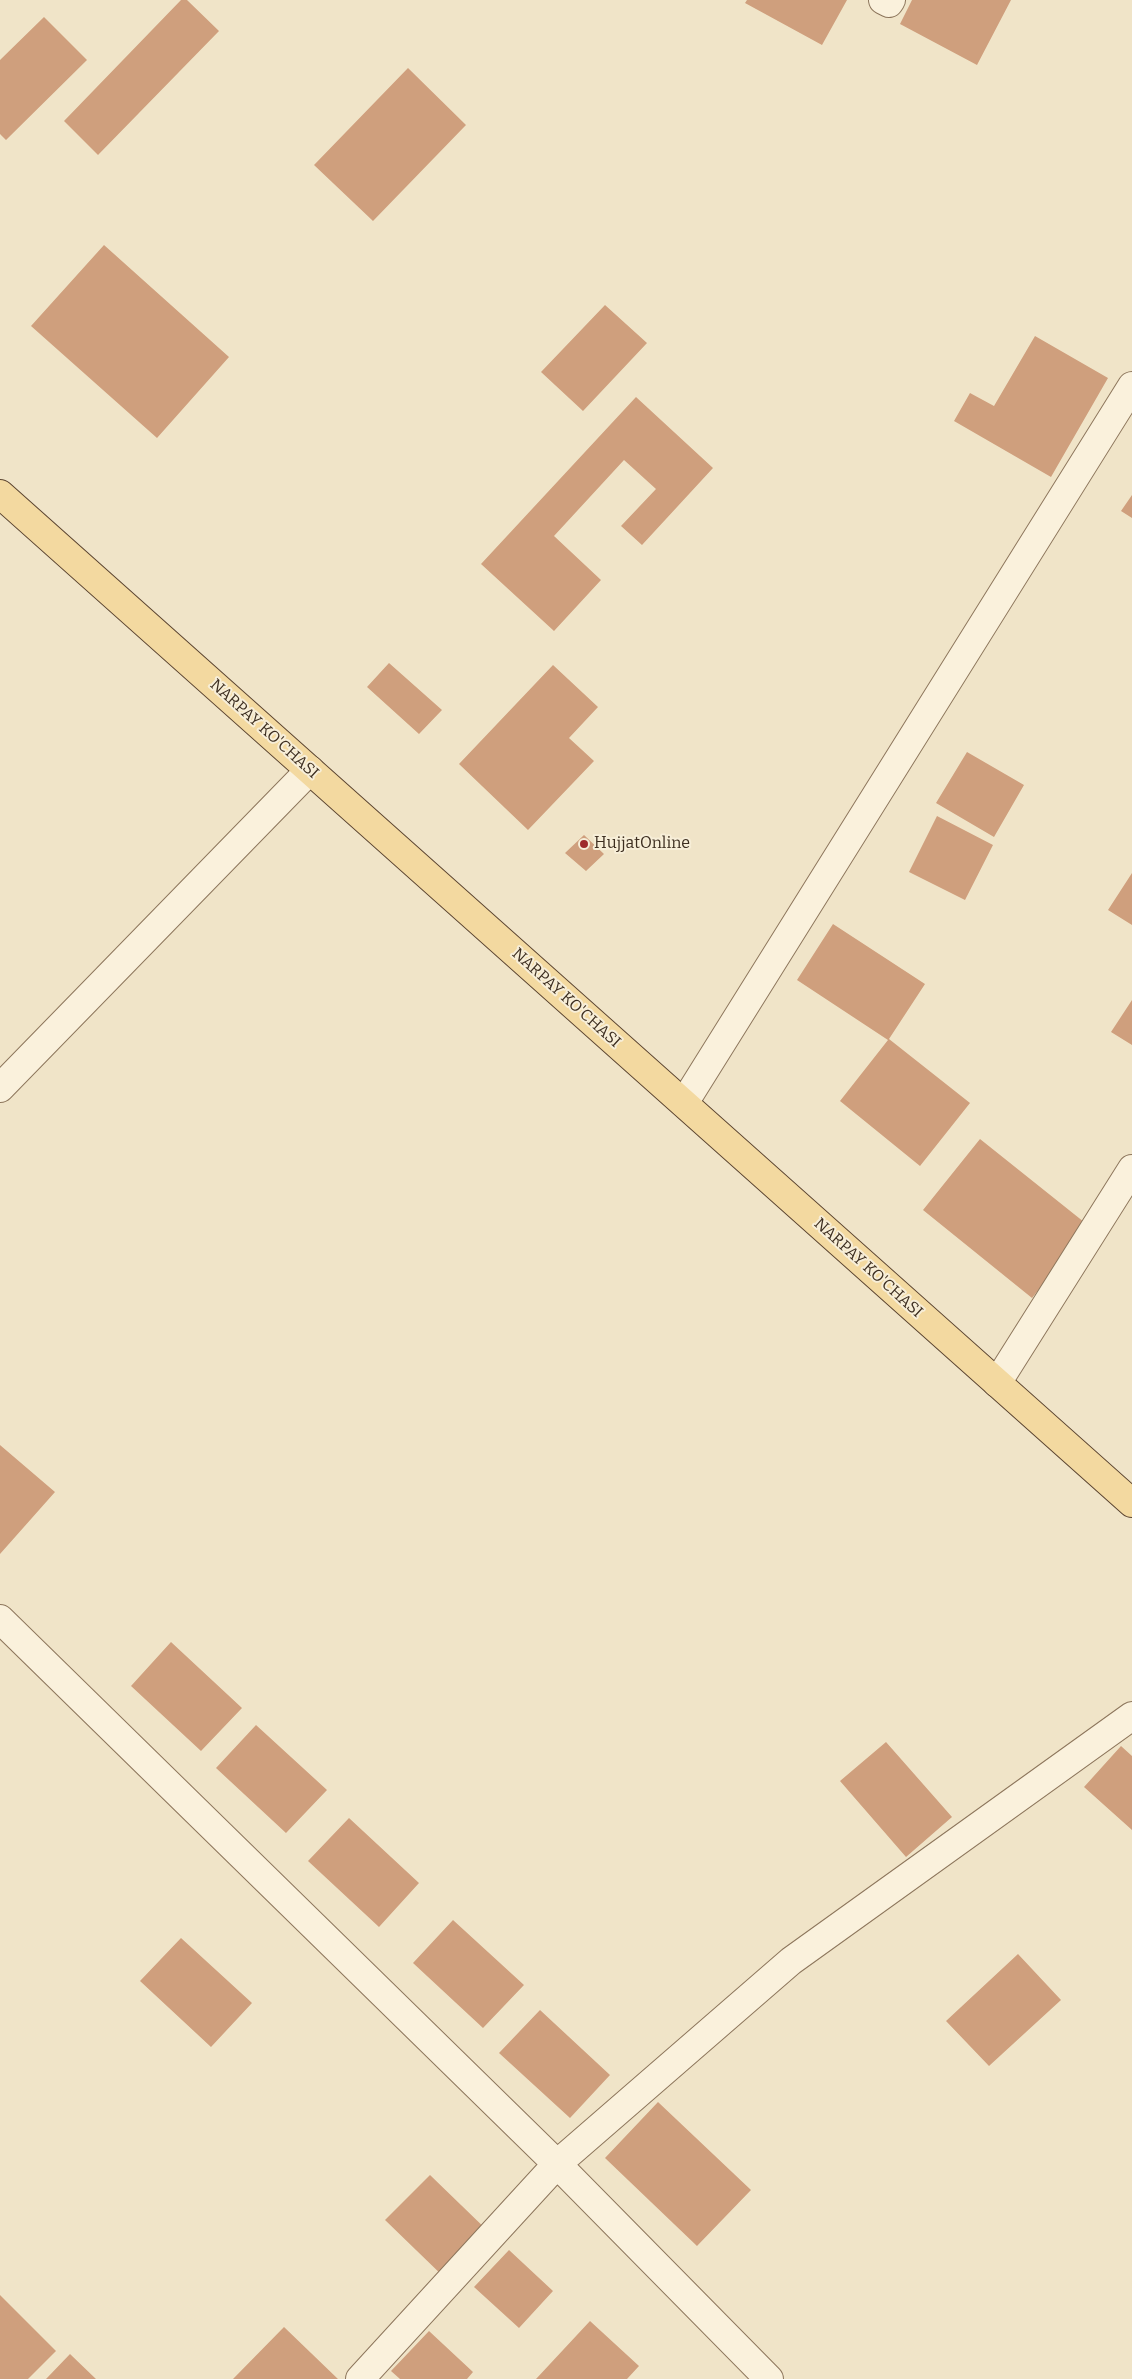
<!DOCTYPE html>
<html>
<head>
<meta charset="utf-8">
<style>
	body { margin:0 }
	canvas { display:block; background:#f0e4c8 }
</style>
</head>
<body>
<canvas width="1132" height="2379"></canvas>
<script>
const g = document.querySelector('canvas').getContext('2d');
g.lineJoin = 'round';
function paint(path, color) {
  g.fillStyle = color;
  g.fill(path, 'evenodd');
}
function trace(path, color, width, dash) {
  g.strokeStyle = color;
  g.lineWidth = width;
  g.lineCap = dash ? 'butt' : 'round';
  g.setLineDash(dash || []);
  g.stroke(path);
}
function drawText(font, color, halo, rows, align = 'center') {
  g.font = font + ' Bitter,serif';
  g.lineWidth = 4;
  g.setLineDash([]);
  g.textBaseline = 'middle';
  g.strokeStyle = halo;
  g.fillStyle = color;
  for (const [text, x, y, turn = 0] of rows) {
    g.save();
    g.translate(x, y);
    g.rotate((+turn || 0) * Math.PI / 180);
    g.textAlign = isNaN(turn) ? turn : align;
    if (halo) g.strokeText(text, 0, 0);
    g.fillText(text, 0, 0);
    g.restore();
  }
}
paint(new Path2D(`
	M181 0H187L219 31 98 155 64 121Z
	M747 0H847L822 45 745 3Z
	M912 0H1011L977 65 900 24Z
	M44 17 87 60 6 140 0 134V60Z
	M408 68 466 125 373 221 314 165Z
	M104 245 229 357 157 438 31 326Z
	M605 305 647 343 583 411 541 372Z
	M1035 336 1108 378 1051 477 954 421 970 393 994 406Z
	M636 397 713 468 642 545 621 526 656 489 624 460 554 536 601 580 554 631 481 564Z
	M1132 495V518L1121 511Z
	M389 663 442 710 419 734 367 687Z
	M553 665 598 707 569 738 594 761 528 830 459 764Z
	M967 752 1024 785 994 837 936 803Z
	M937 816 993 845 965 900 909 872Z
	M584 835 604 854 586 871 565 853Z
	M1132 873V925L1108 910Z
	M833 924 925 984 889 1039 970 1103 920 1166 840 1101 888 1040 797 980Z
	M1132 1000V1045L1111 1032Z
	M980 1139 1089 1226 1032 1298 923 1210Z
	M0 1445 55 1492 0 1554Z
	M171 1642 242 1708 201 1751 131 1686Z
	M256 1725 327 1790 286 1833 216 1768Z
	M886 1742 952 1817 906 1857 840 1781Z
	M1121 1746 1132 1756V1830L1084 1787Z
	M349 1818 419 1883 379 1927 308 1861Z
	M453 1920 524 1985 483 2028 413 1963Z
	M181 1938 252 2003 211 2047 140 1981Z
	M1018 1954 1061 2000 989 2066 946 2021Z
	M540 2010 610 2075 570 2118 499 2053Z
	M658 2102 751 2190 697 2246 605 2158Z
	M430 2175 492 2235 448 2281 385 2220Z
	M509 2250 553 2291 519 2328 474 2287Z
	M0 2295 56 2351 28 2379H0Z
	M590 2321 639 2366 627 2379H536Z
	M284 2327 338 2379H233Z
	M429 2331 473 2372 467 2379H400L391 2371Z
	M70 2354 96 2379H46Z`), '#cf9f7d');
const minor = new Path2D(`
	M883 0 889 3 891 0
	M0 1088 310 770
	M684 1103 1132 386
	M997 1383 1132 1169
	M0 1619 557 2164 769 2379
	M360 2379 557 2164 791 1961 1132 1716`);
const major = new Path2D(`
	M0 494 1132 1503`);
trace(minor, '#8d765c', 30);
trace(major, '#5b4430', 30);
trace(minor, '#faf1dc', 28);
trace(major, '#f3d9a0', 28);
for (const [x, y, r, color] of [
	[584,844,5,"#9e2a2b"]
]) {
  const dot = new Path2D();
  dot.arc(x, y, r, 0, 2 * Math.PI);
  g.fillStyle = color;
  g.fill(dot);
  trace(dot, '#f7eed8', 2);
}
drawText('16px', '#3d2e20', '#f7eed8', [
	["NARPAY KO'CHASI",264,729,42],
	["NARPAY KO'CHASI",566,998,42],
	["NARPAY KO'CHASI",868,1268,42]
]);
drawText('16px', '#3d2e20', '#f7eed8', [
	["HujjatOnline",594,844]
], 'left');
</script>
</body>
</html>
